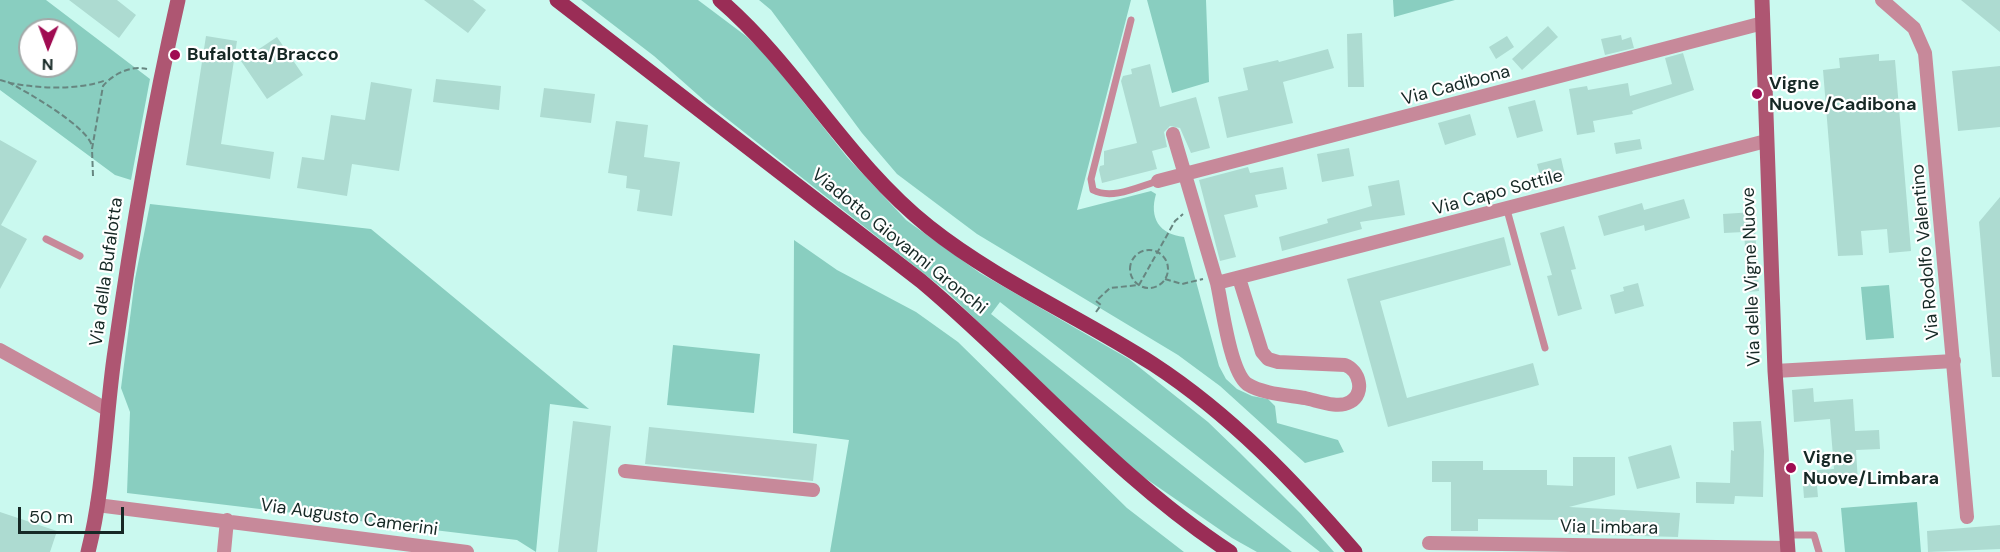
<!DOCTYPE html>
<html>
<head>
<meta charset="utf-8">
<style>
	body { margin:0 }
	#map { position:relative; width:2000px; height:552px; overflow:hidden; background:#caf9ef; font-family:"DM Sans",sans-serif }
	canvas { display:block }
	.north { position:absolute; left:18px; top:18px; width:60px; height:60px; box-sizing:border-box; background:#fff; border:2px solid #a2a9a8; border-radius:50%; rotate:181deg; font-size:16px; font-weight:700; line-height:24px; text-align:center; color:#162825 }
	.north::after { content:''; display:block; margin:auto; width:21px; height:27px; background:#a00c52; clip-path:polygon(50% 0,100% 100%,50% 72%,0 100%) }
	.scale { position:absolute; left:18px; top:507px; width:106px; height:27px; box-sizing:border-box; border:3px solid #162825; border-top:0; padding-left:8px; font-size:18px; line-height:21px; white-space:nowrap; color:#162825; -webkit-text-stroke:4px #fff; paint-order:stroke }
</style>
</head>
<body>
<div id="map">
<canvas width="2000" height="552"></canvas>
<div class="north">N</div>
<div class="scale">50 m</div>
</div>
<script>
const g = document.querySelector('canvas').getContext('2d');
g.lineJoin = 'round';
function paint(path, color) {
  g.fillStyle = color;
  g.fill(path, 'evenodd');
}
function trace(path, color, width, dash) {
  g.strokeStyle = color;
  g.lineWidth = width;
  g.lineCap = dash ? 'butt' : 'round';
  g.setLineDash(dash || []);
  g.stroke(path);
}
function drawText(font, color, halo, rows, align = 'center') {
  g.font = font + ' "DM Sans",sans-serif';
  g.lineWidth = 4.5;
  g.setLineDash([]);
  g.textBaseline = 'middle';
  g.strokeStyle = halo;
  g.fillStyle = color;
  for (const [text, x, y, turn = 0] of rows) {
    g.save();
    g.translate(x, y);
    g.rotate((+turn || 0) * Math.PI / 180);
    g.textAlign = isNaN(turn) ? turn : align;
    if (halo) g.strokeText(text, 0, 0);
    g.fillText(text, 0, 0);
    g.restore();
  }
}
paint(new Path2D(`
	M0 0H46L150 79 131 180 115 175 0 90ZM30 30H66V66H30Z
	M581 0H698L746 36 766 55 847 157 906 220 980 273 1129 359 1208 422 1239 452 1301 514 1334 552H1320L1000 302 991 314 1292 552H1257L1232 538 1129 467 946 291 707 103 654 56Z
	M759 0H1131L1077 210 1151 191 1156 194C1149 218 1159 234 1184 237L1219 366 1226 379 1237 389 1252 396 1268 399 1275 406 1277 423 1338 440 1344 452 1305 463 1220 386 1178 355 977 234 897 174 862 133 771 10Z
	M1147 0H1206L1209 82 1172 93Z
	M1393 0H1455L1394 17Z
	M150 204 371 229 589 409 550 404 536 552 517 540 127 493 130 412 121 388 135 279Z
	M794 240 837 270 916 312 958 342 1127 508 1184 552H830L849 440 793 433Z
	M1889 285 1894 338 1866 340 1861 287Z
	M673 345 760 354 754 413 667 405Z
	M1917 502 1921 552H1845L1841 508Z`), '#89cec0');
paint(new Path2D(`
	M69 0H117L136 15 119 38Z
	M424 0H473L486 10 468 33Z
	M1961 0H2000V32Z
	M1548 26 1558 37 1522 70 1512 59Z
	M1362 33 1364 87H1348L1347 34Z
	M1621 35 1622 40 1631 37 1634 48 1605 55 1601 39Z
	M206 36 237 41 221 144 274 152 270 179 186 165Z
	M1507 36 1514 47 1496 59 1489 47Z
	M277 37 303 75 267 99 241 61Z
	M1328 49 1334 68 1283 82 1293 123 1227 138 1218 97 1248 90 1243 68 1278 60 1279 62Z
	M1683 53 1694 90 1632 111 1633 114 1593 121 1595 132 1577 135 1569 89 1587 86 1588 90 1628 83 1630 96 1672 84 1665 58Z
	M1879 54V61L1895 60 1911 251 1889 253 1887 229 1861 231 1863 255 1838 256 1823 70 1840 68 1839 58Z
	M1150 64 1160 107 1196 97 1210 148 1191 153 1180 128 1170 126 1164 132 1167 147 1152 151 1157 169 1102 183 1099 170 1100 166 1104 165V151L1137 143 1121 81 1123 76 1132 74 1131 69Z
	M2000 66V127L1958 131 1952 71Z
	M436 79 501 86 499 110 433 102Z
	M371 82 412 89 399 171 352 164 347 196 297 188 302 157 324 160 331 115 365 120Z
	M544 88 595 94 591 123 540 117Z
	M1535 100 1543 131 1517 138 1508 107Z
	M1470 114 1476 135 1445 145 1438 123Z
	M616 121 648 125 644 157 680 162 672 216 637 211 640 190 626 188 627 176 608 173Z
	M1640 139 1642 149 1616 154 1614 143Z
	M0 140 37 161 1 225 27 239 0 289Z
	M1349 148 1354 176 1322 182 1317 154Z
	M1561 158 1565 175 1542 182 1537 164Z
	M1248 167 1250 173 1283 167 1287 189 1255 195 1258 207 1224 215 1236 257 1220 261 1199 180Z
	M1399 180 1405 215 1360 222 1362 229 1282 251 1279 237 1328 223 1327 219 1372 206 1368 186Z
	M2000 197V377H1992L1979 222Z
	M1684 199 1690 218 1645 231 1644 225 1604 236 1598 216 1642 203 1644 210Z
	M1754 212 1759 291 1748 292 1744 232 1724 233 1723 214Z
	M1564 226 1576 269 1571 270 1582 309 1558 316 1547 276 1552 275 1540 233Z
	M1504 237 1511 265 1380 301 1407 398 1533 363 1539 385 1388 427 1347 279Z
	M1638 283 1644 306 1615 314 1610 295 1624 291 1623 287Z
	M1813 388 1814 402 1853 399 1855 431 1879 430 1880 449 1856 450 1858 483 1817 486 1818 497 1804 498 1802 471 1834 469 1830 419 1794 422 1792 390Z
	M573 421 611 426 597 552H558Z
	M1761 421 1764 451 1763 497 1735 496 1734 504 1696 503V482L1730 483 1731 450 1734 451 1733 422Z
	M649 427 817 444 813 481 645 464Z
	M1671 445 1680 478 1637 489 1628 457Z
	M1573 457H1615V495L1569 507 1680 513 1678 537 1565 534V520L1478 519V531H1451V482H1432V461H1483V470H1547V485L1573 486Z
	M0 512 57 531 50 552H0Z
	M2000 525V549L1928 552 1927 531Z`), '#addbd1');
trace(new Path2D(`
	M0 80C28 89 78 91 106 80
	M8 82C27 92 87 126 92 146
	M93 176 92 149 103 86C113 74 131 65 147 69
	M1130 269a19 19 0 1 1 38 0a19 19 0 1 1-38 0Z
	M1165 279 1182 284 1203 279
	M1096 312 1101 305 1096 301 1110 288 1139 285 1175 221 1183 214`), '#678680', 2, [6, 3]);
trace(new Path2D(`
	M1131 20 1091 179 1093 190C1112 200 1138 187 1158 181
	M1507 210 1545 348
	M46 239 80 256
	M1786 535H1814L1819 552`), '#c7899a', 7);
trace(new Path2D(`
	M1882 0 1914 28 1925 53 1967 517
	M1173 134 1217 283
	M1158 181 1763 23
	M1239 278 1262 352 1268 359 1278 362 1345 365C1359 370 1366 393 1350 402 1338 409 1319 401 1305 398 1287 395 1263 394 1247 384 1230 371 1222 305 1217 283L1766 141
	M0 350 108 410
	M1775 371 1954 361
	M625 471 813 490
	M97 505 467 552
	M1429 543 1788 548
	M224 552 227 520`), '#c7899a', 14);
trace(new Path2D(`
	M1762 0 1775 371 1788 552
	M88 552C104 489 105 423 114 358 131 238 151 118 178 0`), '#ae5672', 15);
trace(new Path2D(`
	M557 0 921 281C1027 370 1114 476 1230 552
	M720 0C798 67 847 162 929 227 997 281 1080 317 1153 364 1231 415 1295 482 1355 552`), '#9a2d56', 15);
for (const [x, y, r, color] of [
	[175,55,6,"#a00c52"],
	[1757,94,6,"#a00c52"],
	[1791,468,6,"#a00c52"]
]) {
  const dot = new Path2D();
  dot.arc(x, y, r, 0, 2 * Math.PI);
  g.fillStyle = color;
  g.fill(dot);
  trace(dot, '#fff', 2);
}
drawText('bold 18px', '#162825', '#fff', [
	["Bufalotta/Bracco",187,55],
	["Vigne",1769,84],
	["Nuove/Cadibona",1769,105],
	["Vigne",1803,458],
	["Nuove/Limbara",1803,479]
], 'left');
drawText('18px', '#162825', '#fff', [
	["Via Cadibona",1456,86,-15],
	["Via Capo Sottile",1498,193,-15],
	["Viadotto Giovanni Gronchi",899,242,39],
	["Via Rodolfo Valentino",1926,252,-95],
	["Via della Bufalotta",107,272,-82],
	["Via delle Vigne Nuove",1752,277,-92],
	["Via Augusto Camerini",349,518,8],
	["Via Limbara",1609,528,1]
]);
</script>
</body>
</html>
